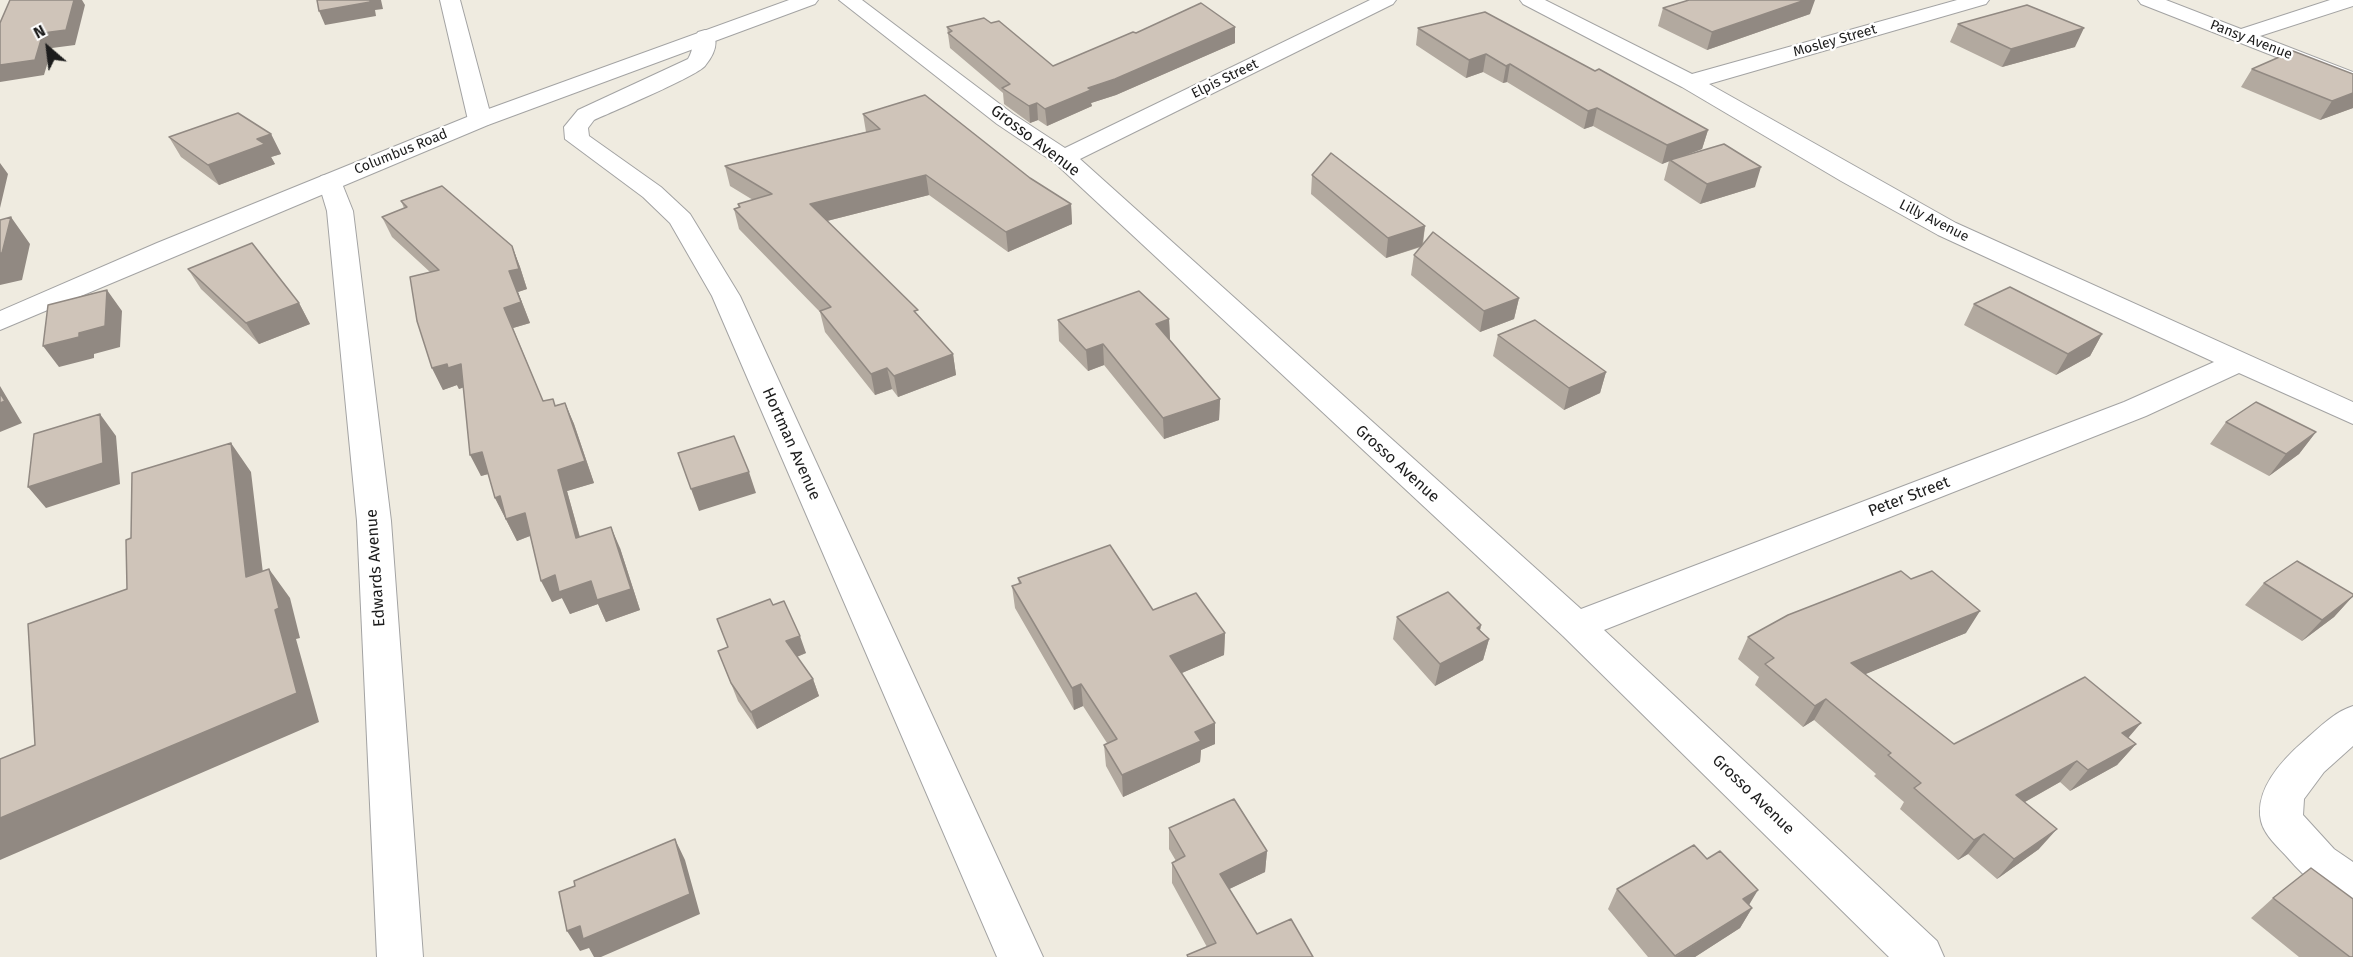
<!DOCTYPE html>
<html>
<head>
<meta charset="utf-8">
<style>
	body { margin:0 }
	#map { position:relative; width:2353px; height:957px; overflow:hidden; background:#efebe0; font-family:"Fira Sans",sans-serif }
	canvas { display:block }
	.north { position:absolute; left:18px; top:18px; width:60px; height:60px; -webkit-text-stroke:4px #fff; paint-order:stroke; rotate:332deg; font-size:16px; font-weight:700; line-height:24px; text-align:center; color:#1c1c1c }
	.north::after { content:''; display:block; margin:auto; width:21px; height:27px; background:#1c1c1c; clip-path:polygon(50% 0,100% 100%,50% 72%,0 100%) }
</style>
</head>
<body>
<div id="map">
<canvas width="2353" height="957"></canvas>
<div class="north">N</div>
</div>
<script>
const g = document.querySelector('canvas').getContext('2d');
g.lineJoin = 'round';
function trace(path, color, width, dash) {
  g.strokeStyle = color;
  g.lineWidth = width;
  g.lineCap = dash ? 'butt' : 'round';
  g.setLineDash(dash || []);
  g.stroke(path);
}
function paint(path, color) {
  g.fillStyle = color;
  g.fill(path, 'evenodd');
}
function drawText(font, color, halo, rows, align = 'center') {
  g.font = font + ' "Fira Sans",sans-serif';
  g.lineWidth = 4.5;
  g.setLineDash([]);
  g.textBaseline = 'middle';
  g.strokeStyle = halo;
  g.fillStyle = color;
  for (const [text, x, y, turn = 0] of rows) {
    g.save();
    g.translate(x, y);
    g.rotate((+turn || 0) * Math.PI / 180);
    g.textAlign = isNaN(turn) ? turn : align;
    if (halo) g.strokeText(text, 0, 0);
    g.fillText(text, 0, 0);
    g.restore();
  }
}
const minor = new Path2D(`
	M440 0H460L492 120 488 125H472L468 120Z
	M839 0H862L1013 114 1065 148 1370 0H1396L1393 4 1080 159 1581 609 2124 402 2214 362 1938 235 1841 181 1682 87 1523 4 1520 0H1545L1692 74 1957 0H1989L1986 4 1709 84 1956 223 2353 402V424L2239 373 2146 416 1604 630 1937 941 1944 957H1889L1563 636 1055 163 997 124Z
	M2138 0H2166L2241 29 2330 0H2353V6L2260 36 2353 72V87L2141 4Z
	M705 30 712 32C720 43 713 56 705 66 695 77 614 111 594 120L588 128 589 136 661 187 690 214 740 296 1043 957H997L712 296 670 223 643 197 565 139 564 127 578 110 688 59C694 49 692 40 698 32Z
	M330 174 339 176 353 211 391 521 423 957H377L357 521 327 211 318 181 321 176Z
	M2353 706V746L2324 772 2304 799 2303 815 2334 849 2353 862V907C2327 897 2306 879 2288 858 2279 848 2264 835 2261 821 2254 789 2283 759 2305 740 2320 727 2334 712 2353 706Z`);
const tertiary = new Path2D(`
	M789 0H818L815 4 488 125 0 330V311L157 243 472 115Z`);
trace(minor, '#a3a3a3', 2);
trace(tertiary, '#a3a3a3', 2);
paint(minor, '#fff');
paint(tertiary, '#fff');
paint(new Path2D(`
	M1663 8 1810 14 1707 50 1658 26Z
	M1958 24 2075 47 2002 67 1950 42Z
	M947 27 1053 66 1136 33 1235 27V43L1116 95 1091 103 1092 106 1047 126 1038 120 1030 123 1004 104 1003 93 950 48Z
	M1418 28 1595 71 1708 130 1702 149 1680 157 1755 187 1700 204 1664 180 1669 161 1662 164 1593 126 1584 129 1507 82 1503 83 1483 72 1466 78 1416 45Z
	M2252 69 2353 74V108L2320 120 2241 87Z
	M863 114 1030 178 1071 204 1072 224 1008 252 929 195 827 221 919 316 953 354 956 375 898 397 892 389 875 395 825 332 820 312 739 229 734 209 739 208 738 204 753 200 730 186 725 166 866 132Z
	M271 134 281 154 271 157 275 164 219 185 181 157 169 137Z
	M1312 175 1425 226 1423 245 1519 298 1514 319 1480 332 1411 275 1414 255 1421 247 1386 258 1311 194Z
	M401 201 512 246 520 267 527 289 518 292 530 323 513 328 543 401 556 405 565 403 574 424 594 483 567 491 580 537 620 548 640 610 606 622 598 604 570 614 562 598 552 602 530 536 517 541 495 498 488 474 481 476 463 387 459 389 457 385 443 390 432 368 430 272 392 237 382 217 404 208Z
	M188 269 299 303 310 324 259 344 201 289Z
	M1974 304 2102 334 2090 356 2056 375 1964 325Z
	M1169 319 1170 340 1220 399 1219 420 1164 439 1104 365 1088 371 1059 341 1058 320Z
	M1498 335 1606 372 1600 393 1564 410 1493 356Z
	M2226 422 2316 432 2299 454 2269 476 2210 444Z
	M1018 578 1153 610 1225 633 1224 655 1182 673 1215 744 1201 750 1200 762 1123 797 1106 766 1104 745 1107 743 1083 706 1074 710 1015 608 1012 586 1019 584Z
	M2264 583 2353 596 2334 617 2302 641 2245 605Z
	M773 605 806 653 797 657 813 679 819 696 757 729 738 701 718 651 728 647Z
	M1397 617 1481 625 1480 630 1489 639 1483 660 1435 686 1393 639Z
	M1966 633 1865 674 1954 744 2128 738 2136 744 2117 765 2070 791 2060 782 2025 802 2039 849 1997 879 1968 854 1958 860 1900 809 1904 802 1874 776 1876 774 1814 720 1803 727 1755 685 1759 677 1738 659 1748 637Z
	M1169 828 1267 851 1265 872 1229 889 1257 934 1313 957H1187V955L1207 947 1172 883V863L1176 861 1169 849Z
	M1617 889 1749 905 1752 908 1740 928 1695 957H1648L1608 909Z
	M2273 898 2353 957H2299L2251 918Z`), '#b2a99f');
paint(new Path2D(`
	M74 0H82L85 5 75 45 52 48 44 75 0 82V65Z
	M370 0H381L383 9 375 10 376 16 325 25 319 11Z
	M1805 0H1815L1810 14 1707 50 1712 32Z
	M1235 27V43L1116 95 1091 103 1092 106 1047 126 1045 109 1088 88Z
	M2084 28 2075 47 2002 67 2011 49Z
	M1486 54 1483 72 1466 78 1469 60Z
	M1510 64 1507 82 1503 83 1506 66Z
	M2353 93V108L2320 120 2332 101Z
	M1037 103 1038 120 1030 123 1029 106Z
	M1597 108 1593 126 1584 129 1588 111Z
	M1708 130 1702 149 1662 164 1667 145Z
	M271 134 281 154 271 157 275 164 219 185 208 165 257 139Z
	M0 163 8 174 0 208Z
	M1761 167 1755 187 1700 204 1707 184Z
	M926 175 929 195 815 224 810 204Z
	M1071 204 1072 224 1008 252 1006 232Z
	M11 217 30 244 22 280 0 285V253Z
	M1425 226 1422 246 1386 258 1388 238Z
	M512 246 520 267 527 289 518 292 530 323 513 328 504 308 509 271Z
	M107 290 122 311 120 347 94 354V358L59 367 43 346 79 333Z
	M1519 298 1514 319 1480 332 1484 311Z
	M299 303 310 324 259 344 246 323Z
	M1169 319 1170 340 1156 324Z
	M2102 334 2090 356 2056 375 2068 354Z
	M1103 344 1104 365 1088 371 1086 350Z
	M953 354 956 375 898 397 894 376Z
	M447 364H461L471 385 459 389 457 385 443 390 432 368Z
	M887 368 892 389 875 395 871 374Z
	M1606 372 1600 393 1564 410 1569 388Z
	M0 386 22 423 0 432Z
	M1220 399 1219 420 1164 439 1163 418Z
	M565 403 574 424 594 483 567 491 586 560 576 538 558 470Z
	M100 414 116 436 120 484 46 508 28 487Z
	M2316 432 2299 454 2269 476 2286 454Z
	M231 443 251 472 267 607 246 577Z
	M482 452 492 473 481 476 470 455Z
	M749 472 756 493 699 511 691 489Z
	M500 496 525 513 535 534 517 541 495 498Z
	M611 527 620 548 640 610 606 622 598 604 570 614 562 598 552 602 541 581 555 575Z
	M269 569 290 598 300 638 296 639 319 722 0 860V818L275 610Z
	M2353 596 2334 617 2302 641 2322 620Z
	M1980 611 1966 633 1839 685 1851 663Z
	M1481 625 1477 645 1489 639 1483 660 1435 686 1440 664 1477 628Z
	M1225 633 1224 655 1170 678V656Z
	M800 636 806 653 791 659 786 641Z
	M813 679 819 696 757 729 751 712Z
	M1081 684 1083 706 1074 710 1072 688Z
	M1826 699 1814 720 1803 727 1815 706Z
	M1215 723V744L1201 750 1200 762 1123 797 1122 775 1195 732Z
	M2141 723 2123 744 2122 733Z
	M2136 744 2117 765 2070 791 2088 770Z
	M2077 761 2060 782 2000 816 2016 795Z
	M2057 829 2039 849 1997 879 2014 859Z
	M1984 834 1968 854 1958 860 1974 840Z
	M675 839 685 860 700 914 601 957H594L589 948 580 951 567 931Z
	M1267 851 1265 872 1219 894 1220 874Z
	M1758 890 1746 910 1743 899Z
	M1752 908 1740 928 1695 957H1675Z`), '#918982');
const building = new Path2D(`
	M10 0H74L66 30 43 33 35 60 0 65V23Z
	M317 0H370V2L319 11Z
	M1689 0H1805L1712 32 1663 8Z
	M1201 3 1235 27 1115 79 1088 88 1091 90 1045 109 1037 103 1029 106 1002 88 1010 84 948 33 952 31 947 27 984 18 991 23 999 21 1053 66 1133 32 1136 33Z
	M2027 5 2084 28 2011 49 1958 24Z
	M1485 12 1595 71 1599 69 1708 130 1667 145 1597 108 1588 111 1510 64 1506 66 1486 54 1469 60 1418 28Z
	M2293 51 2353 74V93L2332 101 2252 69Z
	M925 95 1030 178 1071 204 1006 232 926 175 810 204 918 310 914 311 953 354 894 376 887 368 871 374 820 311 831 307 734 209 740 207 738 204 772 194 725 166 880 129 863 114Z
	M238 113 271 134 257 139 265 144 208 165 169 137Z
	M1724 144 1761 167 1707 184 1670 160Z
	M1331 153 1425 226 1388 238 1312 175Z
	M442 186 512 246 519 269 509 271 521 302 504 308 543 401 553 399 555 406 565 403 585 461 558 470 576 538 611 527 631 589 597 600 591 581 559 592 555 575 541 581 525 513 506 519 500 496 495 498 482 452 470 455 461 364 448 368 447 364 432 368 417 321 410 277 439 270 382 217 407 207 401 201Z
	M11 217 2 253H0V220Z
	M1433 232 1519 298 1484 311 1414 255Z
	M252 243 299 303 246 323 188 269Z
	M2010 287 2102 334 2068 354 1974 304Z
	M107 290 105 326 79 333V337L43 346 48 305Z
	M1139 291 1169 319 1156 324 1220 399 1163 418 1103 344 1086 350 1058 320Z
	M1535 320 1606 372 1569 388 1498 335Z
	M0 393 5 401 0 403Z
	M2256 402 2316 432 2286 454 2226 422Z
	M100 414 103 463 28 487 34 434Z
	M734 436 749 472 691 489 678 453Z
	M231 443 246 577 269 569 279 608 275 610 297 693 0 818V759L35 745 28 624 127 589 126 540 131 538 132 473Z
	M1110 545 1153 610 1196 593 1225 633 1170 656 1215 723 1195 732 1201 741 1122 775 1104 745 1117 739 1081 684 1072 688 1012 586 1021 583 1018 578Z
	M2297 561 2353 594V596L2322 620 2264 583Z
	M1901 571 1911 579 1932 571 1980 611 1851 663 1954 744 2085 677 2141 723 2122 733 2136 744 2088 770 2077 761 2016 795 2057 829 2014 859 1984 834 1974 840 1914 788 1921 783 1888 755 1891 753 1826 699 1815 706 1765 664 1774 658 1748 637 1788 615Z
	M1448 592 1481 625 1477 628 1489 639 1440 664 1397 617Z
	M770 599 773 605 784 601 800 636 786 641 813 679 751 712 731 683 718 651 728 647 717 619Z
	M1234 799 1267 851 1220 874 1257 934 1291 919 1313 957H1188L1187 955 1216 943 1172 863 1185 856 1169 828Z
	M675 839 690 894 583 939 580 926 567 931 559 892 575 886 574 881Z
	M1694 845 1707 859 1720 851 1758 890 1743 899 1752 908 1675 956 1617 889Z
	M2311 868 2353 899V957H2350L2273 898Z`);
paint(building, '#cfc4b9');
trace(building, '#918982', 1.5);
drawText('14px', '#1c1c1c', '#fff', [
	["Pansy Avenue",2251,40,21],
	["Mosley Street",1835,41,-16],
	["Elpis Street",1225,79,-26],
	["Columbus Road",401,152,-22],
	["Lilly Avenue",1934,221,27]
]);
drawText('16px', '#1c1c1c', '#fff', [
	["Grosso Avenue",1035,141,37],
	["Hortman Avenue",791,444,66],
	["Grosso Avenue",1397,464,42],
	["Peter Street",1909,497,-21],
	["Edwards Avenue",376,568,-94],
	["Grosso Avenue",1753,795,44]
]);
</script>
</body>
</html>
